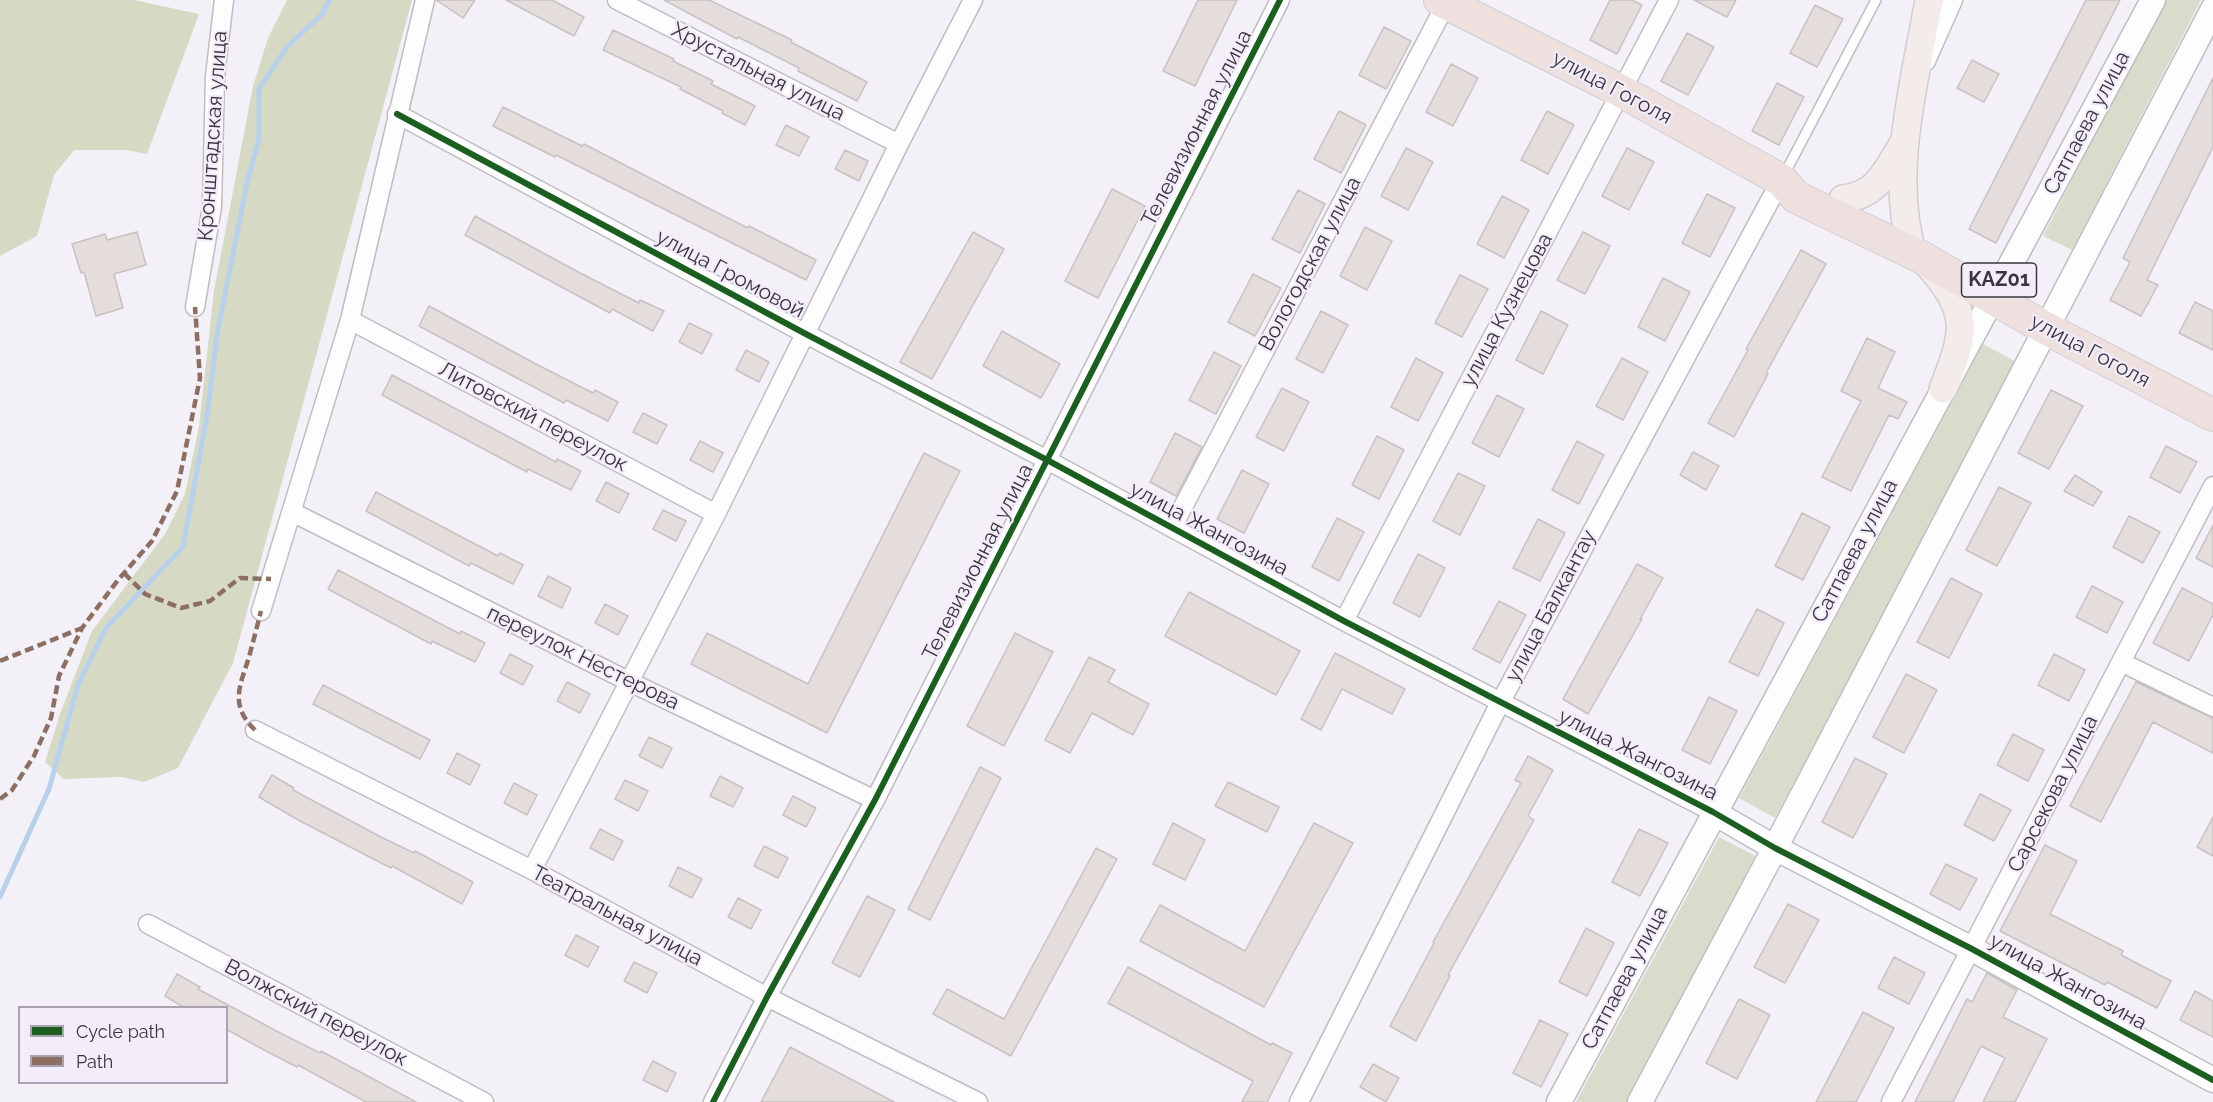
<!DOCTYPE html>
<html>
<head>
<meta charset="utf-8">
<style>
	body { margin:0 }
	#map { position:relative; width:2213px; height:1102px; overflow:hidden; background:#f3f0f8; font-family:Raleway,sans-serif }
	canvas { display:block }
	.legend { position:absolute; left:18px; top:1006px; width:210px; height:78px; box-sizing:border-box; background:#f2ecfb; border:2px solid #a8a3af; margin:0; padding:8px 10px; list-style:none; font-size:18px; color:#39363c }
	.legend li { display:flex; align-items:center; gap:12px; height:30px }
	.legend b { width:30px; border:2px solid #a8a3af }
</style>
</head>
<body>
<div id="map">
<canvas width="2213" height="1102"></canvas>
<ul class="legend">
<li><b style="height:8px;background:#1b5e20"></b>Cycle path</li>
<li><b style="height:8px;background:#8d6e63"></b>Path</li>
</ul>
</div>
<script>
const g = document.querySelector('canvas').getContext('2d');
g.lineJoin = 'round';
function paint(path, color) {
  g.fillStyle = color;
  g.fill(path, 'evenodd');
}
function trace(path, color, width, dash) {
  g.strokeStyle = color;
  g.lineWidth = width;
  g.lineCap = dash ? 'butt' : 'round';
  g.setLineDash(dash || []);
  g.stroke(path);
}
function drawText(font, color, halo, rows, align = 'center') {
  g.font = font + ' Raleway,sans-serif';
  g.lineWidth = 4.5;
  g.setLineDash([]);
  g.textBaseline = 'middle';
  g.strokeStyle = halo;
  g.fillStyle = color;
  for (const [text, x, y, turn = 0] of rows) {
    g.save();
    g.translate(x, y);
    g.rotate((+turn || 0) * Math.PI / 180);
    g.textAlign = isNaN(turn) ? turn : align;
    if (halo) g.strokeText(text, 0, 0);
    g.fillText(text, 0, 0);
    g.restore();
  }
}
paint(new Path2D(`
	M2165 0H2201L2072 250 2043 236Z
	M1983 344 2020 364 1775 818 1739 798Z
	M1719 837 1761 859 1630 1102H1576Z`), '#d9dcca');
paint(new Path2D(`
	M0 0H134L199 14 147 154 126 150H74L54 175 37 236 0 256Z
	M287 0H412L233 663 178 768 144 782 121 777 64 779 45 762 60 714 92 631 165 534 185 494 199 426 214 291 253 86 268 38Z`), '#d6d9c4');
trace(new Path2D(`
	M0 897 49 789 78 685 106 628 183 547 208 410 217 334 247 183 259 139V89L287 47 322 14 330 0`), '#b9d0eb', 5);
const building = new Path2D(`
	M436 0H475L463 18Z
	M506 0H552L584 17 574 36Z
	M664 0H709L792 40 791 42 867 82 857 101 798 71 799 68 738 37 737 39Z
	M1198 0H1237L1195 86 1163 71Z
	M1610 0H1632L1642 5 1617 54 1590 40Z
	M1694 0H1736L1727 17Z
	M2086 0H2120L1996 243 1969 229Z
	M1815 5 1843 19 1817 67 1790 53Z
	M1384 27 1411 41 1386 89 1359 75Z
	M613 30 674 59 673 61 713 81 711 84 755 106 745 125 722 113 723 111 680 89 681 87 603 50Z
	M1687 33 1714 47 1688 95 1661 81Z
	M1972 60 1999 74 1984 102 1957 88Z
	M1451 64 1478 78 1453 126 1426 112Z
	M2213 78V147L2147 280 2158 285 2141 316 2110 300 2130 262 2123 258Z
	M1777 83 1804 97 1779 145 1752 131Z
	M503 107 582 146 584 144 708 208 748 228 749 226 816 260 806 280 556 155 555 157 493 126Z
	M1339 111 1366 125 1341 173 1314 159Z
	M1547 111 1574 125 1548 174 1521 160Z
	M786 125 809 137 799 156 776 145Z
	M1406 148 1433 162 1408 210 1381 196Z
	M1627 148 1654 162 1629 210 1602 196Z
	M845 150 868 161 859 181 835 169Z
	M1112 189 1145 206 1098 298 1065 281Z
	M1298 190 1325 204 1300 253 1272 239Z
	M1707 194 1735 208 1710 257 1682 243Z
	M1502 196 1529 210 1504 258 1477 244Z
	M475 216 580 273 639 303 640 300 664 311 653 331 612 309 610 313 465 235Z
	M1365 227 1392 241 1367 290 1340 276Z
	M137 232 146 265 114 274 123 308 96 316 84 272 81 273 72 244 105 234 107 240Z
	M973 232 1004 249 932 379 900 362Z
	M1583 232 1610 246 1585 294 1557 280Z
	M1801 250 1826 264 1766 373 1768 374 1734 437 1708 423 1748 350 1746 349Z
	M1253 274 1281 288 1255 336 1228 322Z
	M1460 275 1488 289 1462 337 1435 323Z
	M1663 278 1690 292 1665 341 1638 327Z
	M2195 302 2213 311V350L2179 333Z
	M429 306 534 363 593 393 595 390 618 402 608 421 566 400 564 403 419 326Z
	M1321 311 1348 325 1323 373 1296 359Z
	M1541 311 1568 325 1543 374 1516 360Z
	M689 323 712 334 702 354 679 342Z
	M1002 331 1060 364 1041 398 983 366Z
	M1867 338 1895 352 1878 388 1907 402 1898 419 1889 415 1851 491 1822 477 1861 401 1841 391Z
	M746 350 769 362 759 382 736 370Z
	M1214 352 1241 366 1216 414 1189 400Z
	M1416 358 1443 373 1418 421 1391 407Z
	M1622 358 1648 372 1623 420 1596 406Z
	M392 375 556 462 557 459 581 471 571 490 528 469 527 472 382 395Z
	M1282 388 1309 402 1284 451 1256 437Z
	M2051 390 2083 406 2049 469 2018 453Z
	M1497 395 1524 409 1499 457 1472 443Z
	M643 413 667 425 657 444 633 432Z
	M1175 433 1202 447 1176 496 1150 482Z
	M1377 436 1404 450 1379 499 1352 485Z
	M700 441 723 453 713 472 690 460Z
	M1577 441 1604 455 1579 504 1552 490Z
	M2166 446 2197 462 2180 493 2150 477Z
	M1693 452 1719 466 1706 490 1680 475Z
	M924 453 960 471 827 733 691 664 707 633 808 684Z
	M1242 470 1269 484 1244 533 1217 519Z
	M1458 473 1485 486 1460 535 1433 521Z
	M2075 475 2102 492 2093 506 2064 491Z
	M606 482 629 494 619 513 596 501Z
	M1999 487 2031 503 1997 566 1966 550Z
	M376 492 498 556 500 553 523 565 513 584 471 563 469 566 366 511Z
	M663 510 686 521 676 541 653 529Z
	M1802 513 1830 527 1803 580 1775 566Z
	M2129 516 2160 532 2143 563 2113 547Z
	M1337 518 1364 532 1339 581 1312 567Z
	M1538 519 1565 533 1540 581 1513 568Z
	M2213 525V567L2196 558Z
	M1418 554 1445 568 1420 617 1393 603Z
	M1637 564 1663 578 1640 619H1642L1588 714 1563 699Z
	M338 570 460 634 461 631 485 643 475 662 432 641 431 644 328 589Z
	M548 576 571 588 562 608 538 596Z
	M1951 578 1982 594 1949 658 1917 642Z
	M2092 586 2123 602 2107 633 2076 617Z
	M2182 588 2213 604V615L2189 661 2153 643Z
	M1189 592 1300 651 1276 695 1165 636Z
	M1499 601 1526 615 1500 663 1473 649Z
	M605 604 628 616 618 635 595 623Z
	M1757 609 1784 623 1758 676 1729 662Z
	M1015 633 1053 652 1004 746 967 726Z
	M1335 653 1405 689 1392 714 1342 689 1321 730 1301 719Z
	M510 654 533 666 523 685 500 673Z
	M2054 654 2085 670 2069 701 2038 685Z
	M1089 657 1115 670 1108 682 1149 704 1133 735 1092 713 1070 753 1045 740Z
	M1906 674 1937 690 1904 753 1873 737Z
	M567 682 590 694 580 713 557 701Z
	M2136 682 2213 718V753L2153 722 2101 822 2070 806Z
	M323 685 430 740 420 759 313 704Z
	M1709 697 1737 711 1710 764 1682 750Z
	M2013 734 2044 750 2028 781 1997 765Z
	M649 737 672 748 662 768 639 756Z
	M457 753 480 765 470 785 447 773Z
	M1528 756 1553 770 1528 816 1534 820 1448 975 1450 976 1416 1041 1390 1026 1434 943 1433 942 1521 783 1515 780Z
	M1855 758 1887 774 1853 838 1822 822Z
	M980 767 1001 778 930 920 908 909Z
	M272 775 294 788 293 790 379 836 414 853 415 851 473 882 462 904 392 866 391 868 300 821 259 797Z
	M720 776 743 788 733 807 710 796Z
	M625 780 648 791 638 811 615 799Z
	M1228 782 1279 807 1267 832 1215 806Z
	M514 783 537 795 527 815 504 803Z
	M1980 794 2011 810 1994 841 1964 825Z
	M793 796 816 808 806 827 783 815Z
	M2213 817V856L2197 847Z
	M1173 823 1205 840 1185 880 1153 864Z
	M1314 823 1353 843 1264 1007 1140 941 1160 905 1245 951Z
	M600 829 623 841 613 860 590 848Z
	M1639 829 1668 843 1640 896 1612 882Z
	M2045 845 2077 861 2050 914 2123 951 2121 955 2171 981 2157 1008 2107 982 2105 985 2000 931Z
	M764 846 788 858 778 878 754 866Z
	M1096 848 1117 859 1011 1056 933 1014 947 989 1004 1019Z
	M1946 864 1977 879 1960 910 1930 894Z
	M678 867 702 879 692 898 669 886Z
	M867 896 895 910 860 977 832 963Z
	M738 898 761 910 751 929 728 917Z
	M1788 904 1819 920 1785 983 1754 967Z
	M1586 928 1614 943 1587 996 1559 982Z
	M576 935 599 947 588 967 565 955Z
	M1894 957 1925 973 1909 1004 1878 988Z
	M634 962 657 973 647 993 624 981Z
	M1128 967 1271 1045 1272 1043 1292 1053 1267 1102H1242L1253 1081 1108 1003Z
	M1987 973 2017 990 2003 1017 2047 1039 2015 1102H1983L2005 1058 1981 1046 1953 1102H1915L1967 999 1972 1002Z
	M177 974 200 987 198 989 284 1035 320 1053 321 1051 416 1102H366L298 1065 297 1067 264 1050 226 1029V1008H185L165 996Z
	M2195 991 2213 1001V1037L2180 1020Z
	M1739 999 1770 1015 1737 1079 1706 1063Z
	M1863 1012 1894 1028 1867 1081 1856 1102H1816Z
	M1540 1020 1568 1034 1541 1087 1513 1073Z
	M790 1047 894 1102H761Z
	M653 1061 676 1073 667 1092 643 1080Z
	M1373 1064 1399 1078 1386 1102 1360 1087Z`);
paint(building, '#e5dddb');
trace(building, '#c6c2c4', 1.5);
const lane = new Path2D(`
	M1784 175 1876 0`);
const street = new Path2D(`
	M617 0 899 144
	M1926 61 1953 0
	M397 114 804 333 1049 461 1344 621 1713 812
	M195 307 212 207 215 76 224 0
	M350 320 716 514
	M292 512 630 682 875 800
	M1172 528 1448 0
	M261 611 350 320 425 0
	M1344 621 1669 0
	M2121 662 2213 707
	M255 730 532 870 767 997 978 1102
	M532 870 716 514 899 144 973 0
	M148 924 484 1102
	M713 1102 767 997 875 800 1280 0
	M1299 1102 1500 703 1781 180
	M1891 1102 2213 486`);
const secondary = new Path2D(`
	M1713 812 1775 848 1972 949 2213 1080
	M1559 1102C1755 734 1956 368 2153 0
	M1640 1102 1775 848 2213 9`);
const primary = new Path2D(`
	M1843 199C1878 195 1886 171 1903 144
	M1912 252C1889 171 1915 81 1929 0
	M1926 262C1971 313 1966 330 1943 389`);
const highway = new Path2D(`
	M1440 0 1621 91 1781 180 1796 197 1921 257 2047 329 2213 415`);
trace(lane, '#bfbcc2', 12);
trace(street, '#bfbcc2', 21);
trace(secondary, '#bfbcc2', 27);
trace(primary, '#d0cdd2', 30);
trace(highway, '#d0cdd2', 34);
trace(lane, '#fdfdfe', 9);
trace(street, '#fdfdfe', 18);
trace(secondary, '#fdfdfe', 24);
trace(primary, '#f4eceb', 27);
trace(highway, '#eee0de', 32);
trace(new Path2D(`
	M124 573 145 594 181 608 210 601 240 578 271 579
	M0 661 82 628
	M255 730C229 705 240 686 249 657 253 642 257 627 261 611
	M0 799 12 790 34 756 51 718 59 676 82 628 118 580 152 541 177 491 200 378 195 307`), '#8d6e63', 4.5, [9, 4.5]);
trace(new Path2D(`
	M397 114 804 333 1049 461 1344 621 1713 812 1775 848 1972 949 2213 1080
	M713 1102 767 997 875 800 1280 0`), '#1b5e20', 6);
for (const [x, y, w] of [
	[1999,280,75]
]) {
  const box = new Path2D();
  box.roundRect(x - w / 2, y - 17, w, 34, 4.5);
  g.fillStyle = '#f2ecfb';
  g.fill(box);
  trace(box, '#39363c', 1.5);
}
drawText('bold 20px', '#39363c', null, [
	["KАZ01",1999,280]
]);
drawText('21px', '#39363c', '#f2ecfb', [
	["Хрустальная улица",758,72,27],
	["улица Гоголя",1612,88,28],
	["Сатпаева улица",2087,123,-62],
	["Телевизионная улица",1197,128,-63],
	["Кронштадская улица",213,136,-86],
	["Вологодская улица",1310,264,-62],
	["улица Громовой",730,274,28],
	["улица Кузнецова",1507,310,-62],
	["улица Гоголя",2090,351,28],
	["Литовский переулок",533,417,28],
	["улица Жангозина",1209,529,28],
	["Сатпаева улица",1855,551,-62],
	["Телевизионная улица",978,562,-63],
	["улица Балкантау",1551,606,-62],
	["переулок Нестерова",583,658,26],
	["улица Жангозина",1638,755,27],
	["Сарсекова улица",2053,794,-63],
	["Театральная улица",617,916,28],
	["Сатпаева улица",1625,978,-62],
	["улица Жангозина",2068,982,29],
	["Волжский переулок",316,1013,28]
]);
</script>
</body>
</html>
